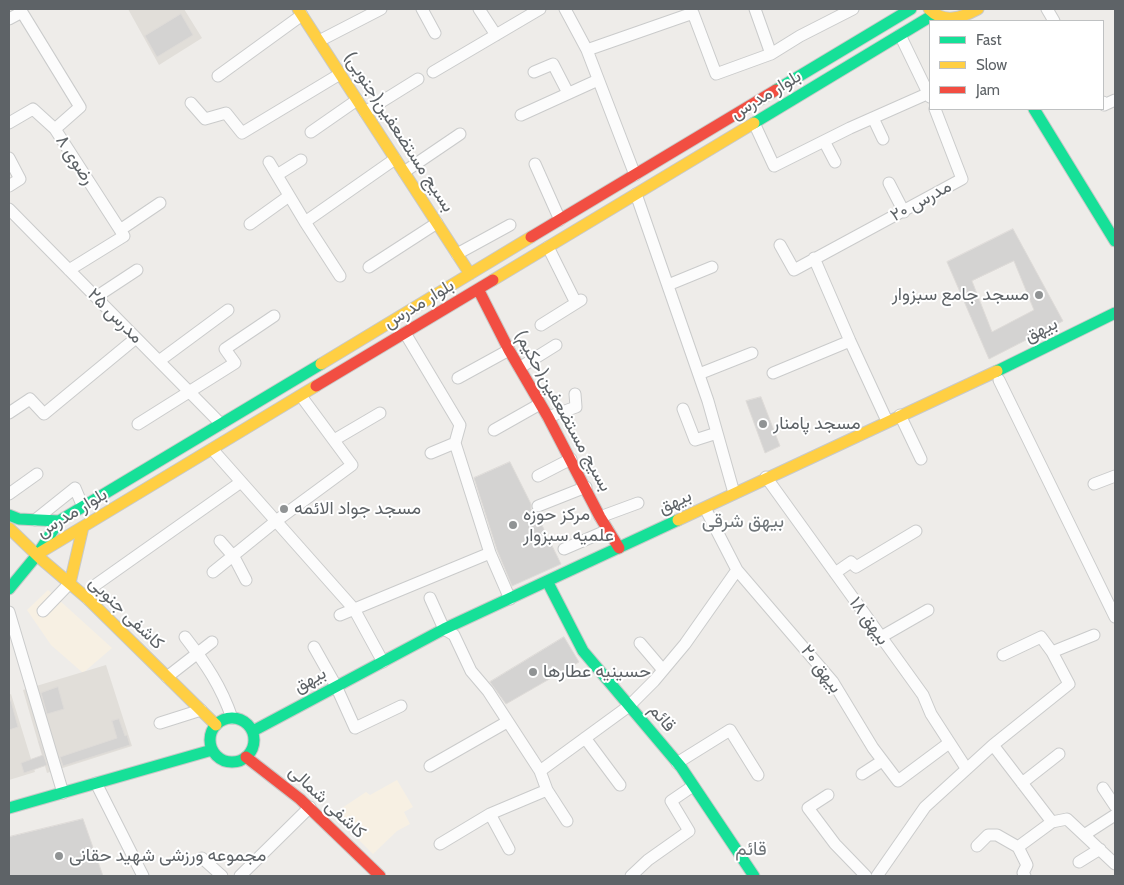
<!DOCTYPE html>
<html>
<head>
<meta charset="utf-8">
<style>
	body { margin:0 }
	#map { position:relative; width:1124px; height:885px; overflow:hidden; background:#eeece9; font-family:Cabin,sans-serif }
	canvas { display:block }
	.frame { position:absolute; inset:0; border:10px solid #5e6367; pointer-events:none }
	.legend { position:absolute; left:929px; top:20px; width:175px; height:90px; box-sizing:border-box; background:#fff; border:1px solid #bfc1c2; margin:0; padding:6px 9px; list-style:none; font-size:15px; color:#5e6367 }
	.legend li { display:flex; align-items:center; gap:10px; height:25px }
	.legend b { width:25px; border:1px solid #bfc1c2 }
</style>
</head>
<body>
<div id="map">
<canvas width="1124" height="885"></canvas>
<div class="frame"></div>
<ul class="legend">
<li><b style="height:6px;background:#16e098"></b>Fast</li>
<li><b style="height:6px;background:#ffcf43"></b>Slow</li>
<li><b style="height:6px;background:#f24e42"></b>Jam</li>
</ul>
</div>
<script>
const g = document.querySelector('canvas').getContext('2d');
g.lineJoin = 'round';
function paint(path, color) {
  g.fillStyle = color;
  g.fill(path, 'evenodd');
}
function trace(path, color, width, dash) {
  g.strokeStyle = color;
  g.lineWidth = width;
  g.lineCap = dash ? 'butt' : 'round';
  g.setLineDash(dash || []);
  g.stroke(path);
}
function drawText(font, color, halo, rows, align = 'center') {
  g.font = font + ' Cabin,Vazirmatn,sans-serif';
  g.lineWidth = 4;
  g.setLineDash([]);
  g.textBaseline = 'middle';
  g.strokeStyle = halo;
  g.fillStyle = color;
  for (const [text, x, y, turn = 0] of rows) {
    g.save();
    g.translate(x, y);
    g.rotate((+turn || 0) * Math.PI / 180);
    g.textAlign = isNaN(turn) ? turn : align;
    if (halo) g.strokeText(text, 0, 0);
    g.fillText(text, 0, 0);
    g.restore();
  }
}
paint(new Path2D(`
	M48 590 112 648 83 673 51 645 27 610Z
	M397 780 413 807 404 812 410 824 397 831 373 854 333 814 366 792 370 795Z`), '#f7f0e3');
paint(new Path2D(`
	M128 9H184L202 38 159 65Z
	M106 665 132 746 47 773 23 690Z
	M11 694 35 772 9 780V695Z`), '#e1ded9');
const building = new Path2D(`
	M181 14 193 35 157 57 145 36Z
	M1013 229 1063 321 989 359 947 262ZM1014 261 1034 310 992 332 972 281Z
	M761 397 780 446 765 453 746 401Z
	M510 462 531 504V509L536 513 561 564 512 586 497 550 474 478Z
	M564 637 579 662 506 704 490 682Z
	M58 687 64 709 47 714 41 693Z
	M11 701 18 727 9 730V702Z
	M119 719 125 736 127 735 130 745 63 766 60 757 117 738 112 721Z
	M39 742 47 765 24 773 21 763 43 755Z
	M83 819 103 876H9V837Z`);
paint(building, '#d4d3d2');
trace(building, '#dedbd8', 1);
const street = new Path2D(`
	M20 9 80 107 55 129 124 236 69 270
	M422 9 435 33
	M479 9 496 35
	M565 9 587 50 635 175
	M1047 9 1054 21
	M9 19 22 12
	M900 35 930 97
	M319 41 381 9
	M587 50 693 13 716 74 771 54 755 9
	M771 54 800 36 853 9
	M433 72 540 9
	M534 72 553 64 568 93
	M218 76 302 15
	M1103 102 1104 105 1115 100
	M191 103 205 119 226 113 242 133 340 74
	M365 112 418 79
	M521 115 598 80
	M873 118 883 139
	M9 123 33 109 55 129
	M754 123 774 166 850 128 929 93
	M311 132 357 100
	M824 141 835 162
	M9 158 20 179 9 186
	M269 162 305 222 340 276
	M535 164 560 220
	M404 172 460 134
	M277 175 301 160
	M889 183 904 212
	M636 194 708 401 734 493
	M9 209 221 424
	M305 222 395 159
	M250 224 289 196
	M120 230 160 203
	M780 245 794 270 962 179 935 109
	M548 247 576 303
	M457 254 510 225
	M814 258 850 341 887 421
	M369 267 437 223
	M668 285 712 267
	M96 297 137 270
	M541 325 581 300
	M405 333 460 425 455 443
	M159 361 228 310
	M519 367 524 365 556 345
	M773 373 850 341
	M699 374 752 353
	M458 378 509 350
	M999 380 1115 617
	M683 409 695 440 717 433
	M9 413 30 399 44 414 136 338
	M900 415 921 459
	M548 417 576 407 575 394
	M138 424 235 363 225 349 274 316
	M494 430 540 404
	M334 440 380 413
	M455 443 490 553 510 599
	M212 449 354 609 383 662
	M431 453 455 443
	M538 476 571 459
	M766 477 923 695 931 714 966 768
	M1094 484 1115 476
	M9 494 37 474
	M538 506 586 487
	M705 508 737 570 833 682 873 748 898 781 949 743
	M600 517 638 503
	M35 520 75 488 83 507
	M220 541 234 557 246 580
	M564 549 608 530
	M213 572 276 521 352 465 301 396
	M835 573 851 562 856 567 916 531
	M430 598 444 629 454 635 471 671 488 691 540 771 547 790 567 821
	M88 599 94 586 241 482
	M43 611 70 583
	M9 612 63 793
	M340 615 490 553
	M185 637C206 664 221 686 232 718
	M881 637 928 610
	M640 643 663 670
	M314 647 336 686 355 728 401 706
	M1052 652 1094 635
	M167 677 212 642
	M160 723 201 710
	M585 738 620 785
	M993 745 1069 684 1052 652 1041 637 1003 655
	M677 763 730 730 758 775
	M430 766 507 722
	M540 771 629 706 654 681 685 644 737 570
	M862 774 882 761
	M96 783 143 876
	M1022 783 1059 754
	M1103 788 1115 806
	M828 795 808 808 835 844 866 876
	M1084 835 1115 815
	M440 844 490 814
	M977 846 988 835H997L1018 847
	M509 849 490 814 547 790
	M202 858 222 876
	M1079 862 1100 849
	M240 876 310 807
	M631 876 648 860 689 831 671 801 693 786
	M877 876 925 807 993 745 1052 822 1067 819 1115 864
	M1025 876 1023 873 1027 865 1018 847 1052 822`);
const fast = new Path2D(`
	M776 90 911 9
	M1034 109 1115 241
	M754 123 933 15
	M997 371 1115 313
	M9 515 19 519 59 521
	M547 581 583 651 681 767 754 876
	M9 589 37 555 59 521 321 364
	M210 740a22 22 0 1 1 44 0a22 22 0 1 1-44 0Z
	M253 731 444 629 678 520
	M9 808 212 750`);
const slow = new Path2D(`
	M298 9 470 274
	M929 9C944 24 961 18 978 9
	M493 280 754 123
	M321 364 531 237
	M678 520 997 371
	M9 528 41 559 88 599 216 725
	M41 552 316 386
	M70 583 83 527`);
const jam = new Path2D(`
	M531 237 776 90
	M478 289 509 350 548 417 600 517 619 548
	M316 386 493 280
	M246 757 300 799 380 876`);
trace(street, '#cacbcb', 13);
trace(fast, '#c8c9c8', 13);
trace(slow, '#c8c9c8', 13);
trace(jam, '#c8c9c8', 13);
trace(street, '#fcfcfc', 11);
trace(fast, '#16e098', 11);
trace(slow, '#ffcf43', 11);
trace(jam, '#f24e42', 11);
for (const [x, y, r, color] of [
	[1039,295,5,"#909394"],
	[763,424,5,"#909394"],
	[284,509,5,"#909394"],
	[513,525,5,"#909394"],
	[533,672,5,"#909394"],
	[59,856,5,"#909394"]
]) {
  const dot = new Path2D();
  dot.arc(x, y, r, 0, 2 * Math.PI);
  g.fillStyle = color;
  g.fill(dot);
  trace(dot, '#fff', 2);
}
drawText('18px', '#5e6367', '#fff', [
	["بلوار مدرس",766,95,-31],
	["بسیج مستضعفین(جنوبی)",399,132,57],
	["رضوی ۸",75,160,57],
	["مدرس ۲۰",921,201,-29],
	["بلوار مدرس",419,304,-31],
	["مدرس ۲۵",115,316,45],
	["بیهق",1041,330,-26],
	["بسیج مستضعفین(حکیم)",563,411,61],
	["بیهق",675,502,-25],
	["بلوار مدرس",72,513,-31],
	["کاشفی جنوبی",126,613,44],
	["بیهق ۱۸",869,621,54],
	["بیهق ۲۰",821,669,53],
	["بیهق",310,680,-29],
	["قائم",662,718,50],
	["کاشفی شمالی",327,802,43]
]);
drawText('18px', '#5e6367', '#fff', [
	["مسجد جامع سبزوار",1029,295,"right"],
	["مسجد پامنار",773,424],
	["مسجد جواد الائمه",294,509],
	["مرکز حوزه",523,515],
	["علمیه سبزوار",523,536],
	["حسینیه عطارها",543,672],
	["مجموعه ورزشی شهید حقانی",69,856]
], 'left');
drawText('19px', '#6f7579', '#fff', [
	["بیهق شرقی",743,521],
	["قائم",751,849]
]);
</script>
</body>
</html>
